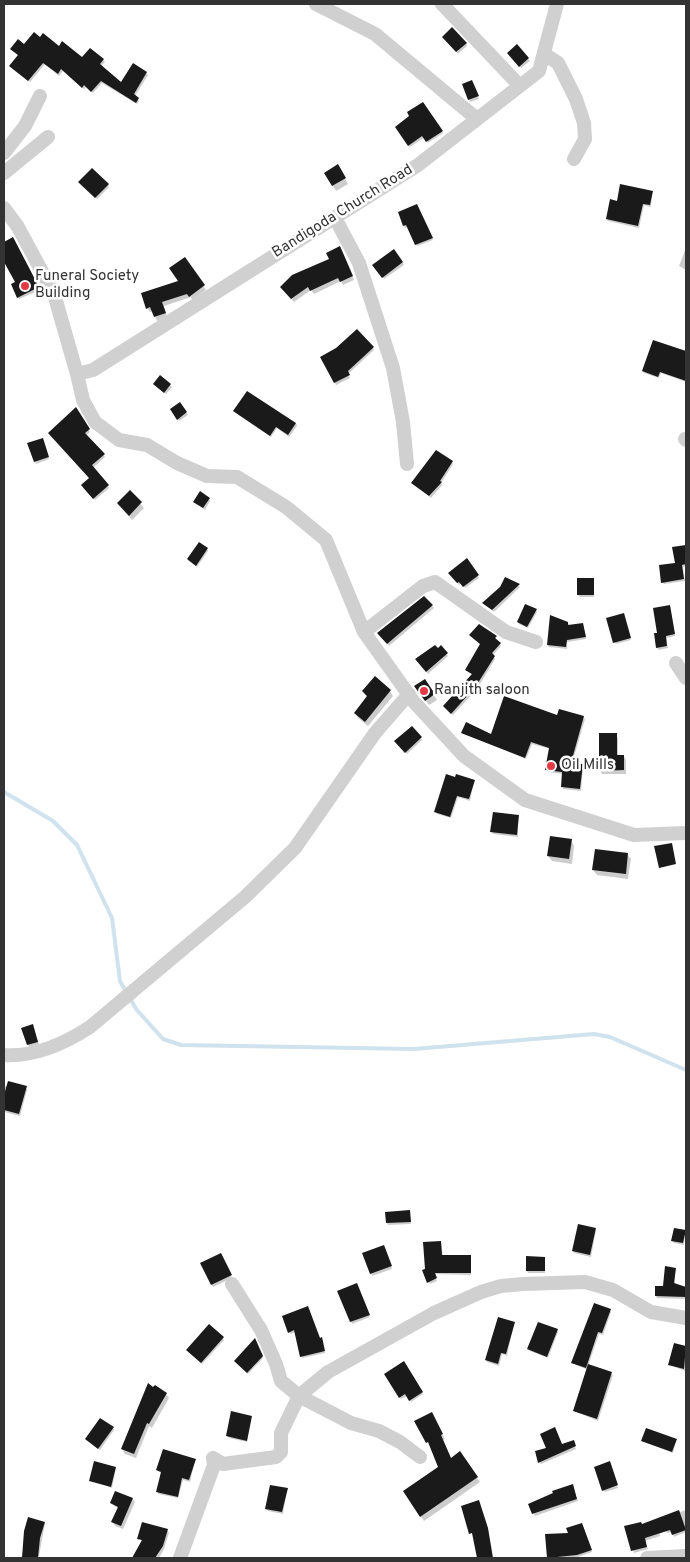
<!DOCTYPE html>
<html>
<head>
<meta charset="utf-8">
<style>
	body { margin:0 }
	#map { position:relative; width:690px; height:1562px; overflow:hidden; background:#fff; font-family:Overpass,sans-serif }
	canvas { display:block }
	.frame { position:absolute; inset:0; border:5px solid #333; pointer-events:none }
</style>
</head>
<body>
<div id="map">
<canvas width="690" height="1562"></canvas>
<div class="frame"></div>
</div>
<script>
const g = document.querySelector('canvas').getContext('2d');
g.lineJoin = 'round';
function paint(path, color) {
  g.fillStyle = color;
  g.fill(path, 'evenodd');
}
function trace(path, color, width, dash) {
  g.strokeStyle = color;
  g.lineWidth = width;
  g.lineCap = dash ? 'butt' : 'round';
  g.setLineDash(dash || []);
  g.stroke(path);
}
function drawText(font, color, halo, rows, align = 'center') {
  g.font = font + ' Overpass,sans-serif';
  g.lineWidth = 5;
  g.setLineDash([]);
  g.textBaseline = 'middle';
  g.strokeStyle = halo;
  g.fillStyle = color;
  for (const [text, x, y, turn = 0] of rows) {
    g.save();
    g.translate(x, y);
    g.rotate((+turn || 0) * Math.PI / 180);
    g.textAlign = isNaN(turn) ? turn : align;
    if (halo) g.strokeText(text, 0, 0);
    g.fillText(text, 0, 0);
    g.restore();
  }
}
paint(new Path2D(`
	M40 38 82 59 91 49 103 60 105 62 101 66 122 84 133 65 146 73 148 75 135 96 139 101 137 104 102 83 93 93 86 87 84 89 63 71 59 76 45 64 30 82 12 68 19 56 11 49Z
	M445 39 466 43 467 46 458 54Z
	M517 46 530 61 521 68 510 56Z
	M473 84 479 99 470 102 463 85Z
	M423 103 443 133 428 143 425 137 410 147 396 127 411 117Z
	M338 166 348 184 336 191 325 173Z
	M81 184H108L109 187 97 199Z
	M652 192 651 207 644 205 639 228 608 221 607 219 618 202Z
	M416 206 433 240 417 246 409 226 405 228 404 226 400 213Z
	M13 238 40 290 19 299 12 285 16 283 4 260V243Z
	M686 248V270L679 266Z
	M342 251 354 280 343 285 341 281 314 294 311 290 294 302 284 290Z
	M394 251 404 265 384 279 374 265Z
	M184 259 206 290 192 300 191 297 164 306 167 317 157 321 153 311 150 312 147 308 180 282Z
	M653 341 686 352V382L661 373 659 378 644 373 643 371Z
	M373 348 374 350 348 374 350 378 336 385 321 357 337 349Z
	M160 377 172 387 166 394 154 384Z
	M180 404 188 415 179 421 171 409Z
	M76 409 90 432 86 436 105 457 93 468 109 488 95 500 83 488 90 478Z
	M236 413 296 423 297 426 289 437 277 428 271 437Z
	M43 441 49 459 36 464 35 461Z
	M452 462 453 464 441 483 442 485 431 498 413 483Z
	M130 492 144 508 132 520 118 504Z
	M209 499 210 501 205 510 194 502Z
	M686 546V566L683 567 685 581 664 584 662 582 676 564 674 548Z
	M207 549 208 551 197 567 190 562 188 560Z
	M466 559 479 578 465 588 461 583 459 585 451 575Z
	M505 578 520 587 494 612 484 603 501 588Z
	M593 579 594 597H580L578 595Z
	M424 598 434 608 389 646 380 635Z
	M670 606 675 636 666 638 668 648 659 650 657 647Z
	M536 610 537 612 528 628 519 624 518 622Z
	M624 616 631 640 616 644 615 642Z
	M568 623 570 626 583 624 586 639 567 642V649L549 647 548 645Z
	M496 637V640L501 646 493 655 495 659 477 689 453 715 445 708 472 675 466 670Z
	M441 647 448 656 428 674 417 660 425 652 427 654Z
	M425 680 437 700 429 705 415 687Z
	M390 691 393 696 368 726 358 718 355 713 367 697 364 692Z
	M558 717H583L585 719 572 764 582 765 583 767 581 791 563 789V774L548 772 550 749 532 744 526 759 462 733 491 736Z
	M411 727 422 740 407 754 397 743Z
	M616 735 618 738V757L624 756 626 760V774H602L600 770Z
	M474 781 470 801 458 797 451 818 437 814 436 812Z
	M518 817V837L493 834 492 832Z
	M571 840 574 846 572 864 552 861 548 856Z
	M627 854 631 859 628 879 597 875 593 870Z
	M33 1027 39 1044 29 1047 28 1044Z
	M4 1086 26 1087 27 1090 20 1116 4 1112Z
	M409 1212 411 1224 388 1225 387 1223Z
	M596 1230 591 1257 574 1253 573 1251Z
	M685 1231 684 1245 674 1243 672 1241Z
	M441 1242 443 1256H470L471 1275 434 1274 437 1281 430 1284 423 1271Z
	M385 1248 392 1269 372 1276 364 1253Z
	M221 1254 232 1278 213 1287 202 1263Z
	M544 1258 545 1273H528L527 1271Z
	M675 1269V1284L686 1288V1299L657 1298 656 1296Z
	M358 1287 370 1317 352 1324 339 1291Z
	M610 1310 611 1312 603 1335 599 1334 588 1366 613 1375 598 1421 574 1411 588 1370 573 1363Z
	M283 1317 322 1341 325 1353 302 1358 296 1332 290 1334Z
	M514 1323 507 1356 502 1354 499 1366 487 1362 486 1360Z
	M557 1330 558 1332 548 1358 530 1351 529 1349Z
	M223 1338 224 1340 202 1364 189 1352Z
	M255 1340 263 1358 248 1374 237 1363Z
	M675 1344 686 1347 685 1371 670 1365Z
	M404 1363 423 1394 411 1402 407 1396 401 1399 385 1375Z
	M166 1394 169 1398 152 1428 149 1426 136 1458 125 1454 122 1449Z
	M431 1414 445 1439 443 1440 451 1459 460 1453 480 1482 424 1521 407 1496 440 1467 431 1446 416 1422Z
	M251 1417 247 1442 229 1438 227 1436Z
	M113 1428 114 1430 100 1450 86 1439Z
	M676 1440 673 1453 642 1441Z
	M574 1444 576 1449 541 1464 539 1462 547 1449Z
	M195 1460 190 1482 183 1480 178 1498 158 1494 161 1473 157 1470Z
	M611 1465 618 1488 605 1492 603 1490Z
	M116 1468 112 1488 90 1480Z
	M573 1488 578 1501 535 1516 530 1505Z
	M287 1489 283 1514 268 1511 266 1509Z
	M133 1499 135 1502 123 1529 115 1526 113 1522 119 1509 111 1503Z
	M686 1510V1532L674 1537 672 1532 667 1533 661 1519Z
	M45 1523 39 1556 21 1558 23 1552Z
	M658 1523 660 1536 645 1541 648 1549 634 1553 626 1527Z
	M583 1526 592 1552 578 1557 548 1558 570 1534Z
	M167 1530 169 1533 164 1549 159 1558H134L143 1542 139 1538Z`), '#0003');
trace(new Path2D(`
	M4 792 53 821 77 845 112 918 120 981 126 992
	M130 998 136 1009 163 1039 181 1045 414 1049 594 1034 610 1037 686 1070`), '#cfe2ee', 4);
paint(new Path2D(`
	M452 27 467 43 456 52 442 37Z
	M34 32 40 37 43 33 59 46 62 41 82 57 90 48 104 59 100 64 121 82 133 63 147 72 134 94 139 98 136 103 101 81 91 92 84 85 82 88 61 69 58 74 43 63 28 81 9 66 18 55 10 49 18 39 24 44Z
	M517 44 529 58 519 67 507 53Z
	M472 80 479 96 468 100 462 84Z
	M423 102 443 131 426 142 422 136 408 146 395 127 409 116 407 112Z
	M338 164 346 178 332 186 324 173Z
	M92 168 109 184 95 198 78 182Z
	M620 184 653 191 650 205 643 204 638 226 606 219 610 199 617 201Z
	M417 204 433 238 415 245 406 225 403 226 398 212Z
	M13 237 39 287 17 298 11 284 15 282 4 262V242Z
	M340 246 353 276 340 282 338 278 310 291 308 287 291 299 280 287 292 275 329 259 326 253Z
	M394 249 403 262 382 278 372 265Z
	M185 257 205 285 189 297 187 294 162 302 166 313 154 317 150 307 146 309 141 293 178 281 169 268Z
	M357 329 374 347 348 371 350 375 334 383 320 357 336 348Z
	M653 340 686 351V381L660 372 658 377 642 371Z
	M160 375 171 384 164 393 153 384Z
	M247 391 296 423 288 435 276 427 270 436 233 411Z
	M180 402 187 412 177 420 170 409Z
	M76 407 90 429 85 433 105 454 92 465 109 485 93 499 81 485 89 478 48 433Z
	M43 438 49 457 34 462 27 443Z
	M436 450 453 461 440 481 442 482 429 496 411 483Z
	M130 490 142 502 129 516 117 503Z
	M200 491 210 498 203 508 193 502Z
	M199 542 208 548 196 566 187 559Z
	M686 545V564L682 565 684 579 661 583 659 565 675 563 672 547Z
	M467 558 479 575 463 587 459 582 457 583 448 573Z
	M505 577 520 584 492 610 482 603 500 587Z
	M577 578H594V595H577Z
	M424 596 433 605 387 644 377 633Z
	M525 604 537 609 527 627 517 622Z
	M670 605 675 634 666 636 667 646 656 648 654 633H657L653 608Z
	M624 613 631 638 613 643 606 618Z
	M550 615 568 622V625L583 623 586 637 567 640 566 647 547 645Z
	M479 624 497 636 495 638 501 643 492 653 495 656 476 686 451 714 443 706 472 674 465 670 480 644 469 635Z
	M435 645 438 648 441 645 448 653 426 672 415 659Z
	M375 676 391 690 365 722 354 713 367 696 362 691Z
	M425 679 435 694 425 701 414 686Z
	M504 696 557 715 559 709 584 716 571 763 583 764 580 789 561 787 562 772 545 770 549 748 531 742 525 758 461 733 466 722 491 734Z
	M412 726 422 737 405 753 394 741Z
	M599 733H617V755H624V770L599 771Z
	M446 774 455 777 456 774 475 780 469 799 457 796 450 817 434 812Z
	M493 812 519 815 517 835 490 832Z
	M550 836 572 839 569 859 547 856Z
	M672 843 676 864 659 868 654 846Z
	M595 849 628 853 626 874 592 870Z
	M33 1024 38 1042 27 1045 21 1028Z
	M8 1081 27 1086 19 1114 4 1110V1095Z
	M410 1210 411 1222 386 1223 385 1212Z
	M578 1224 596 1228 590 1255 572 1251Z
	M674 1228 686 1230 683 1243 671 1241Z
	M441 1241 442 1255H471V1273H435L437 1278 427 1283 422 1270 425 1269 423 1242Z
	M384 1245 392 1266 370 1274 362 1253Z
	M221 1253 232 1275 211 1285 200 1263Z
	M526 1256 545 1257V1271H526Z
	M665 1266 676 1268 674 1283 686 1287V1297L655 1296V1286H663Z
	M357 1283 370 1315 350 1322 337 1291Z
	M594 1303 611 1309 602 1333 598 1332 586 1368 571 1363Z
	M308 1306 320 1338 322 1337 325 1351 300 1357 294 1330 288 1333 282 1316Z
	M498 1317 515 1322 506 1354 501 1353 498 1364 485 1360Z
	M538 1322 558 1329 547 1357 527 1349Z
	M209 1324 224 1337 201 1363 186 1350Z
	M255 1338 263 1356 247 1373 234 1361Z
	M674 1343 686 1346 684 1369 668 1365Z
	M404 1361 423 1392 409 1401 405 1394 399 1398 384 1374Z
	M588 1364 612 1372 597 1419 573 1411Z
	M148 1383 153 1387 155 1385 167 1393 149 1424 147 1423 134 1454 121 1449Z
	M231 1411 252 1416 247 1441 226 1436Z
	M432 1412 443 1434 441 1435 451 1458 460 1451 478 1477 420 1517 403 1491 438 1467 428 1442 426 1443 414 1421Z
	M100 1418 114 1427 98 1449 85 1439Z
	M555 1427 562 1444 574 1440 576 1446 538 1463 535 1451 546 1448 540 1434Z
	M646 1428 677 1439 672 1452 641 1441Z
	M163 1449 196 1459 189 1480 182 1478 178 1497 156 1492 161 1472 156 1470Z
	M94 1461 116 1467 111 1487 89 1481Z
	M610 1461 618 1485 602 1491 594 1467Z
	M573 1484 577 1499 532 1514 528 1504 553 1493 552 1491Z
	M270 1485 288 1488 282 1512 265 1509Z
	M115 1491 133 1498 121 1526 111 1522 118 1507 110 1503Z
	M479 1500 488 1528 493 1558H477L472 1533 469 1534 461 1506Z
	M679 1510 686 1530 672 1535 670 1530 645 1538 647 1547 631 1551 624 1526 641 1522 642 1524Z
	M28 1517 45 1522 40 1538 38 1558H22L24 1531Z
	M142 1522 168 1529 163 1546 155 1558H132L142 1540 137 1539Z
	M582 1523 592 1550 577 1555 547 1558 545 1534 568 1533 566 1528Z`), '#1a1a1a');
trace(new Path2D(`
	M316 4 375 34 477 119
	M442 4 520 86
	M544 54 558 63 576 99 584 123 585 139 574 159
	M4 153 25 126 40 96
	M4 173 48 137
	M4 208 18 227 54 294 77 374 83 400 95 422 119 440 147 445 177 463 207 476 237 477 286 507 326 540 364 632 414 702 464 756 525 800 634 835 686 833
	M335 218 359 263 393 368 403 422 407 464
	M77 374 93 370 418 165 539 71 557 4
	M685 439 686 440
	M364 632 423 586 435 582 506 632 536 642
	M676 663 686 678
	M4 1055C35 1057 64 1044 90 1027L245 897 295 848 375 733 409 694
	M232 1284 261 1330 276 1364 281 1381 299 1396 351 1423 379 1431 400 1442 420 1457
	M180 1558 214 1465 213 1458 223 1464 276 1457 281 1452V1433L299 1396 328 1372 434 1313 481 1292 501 1286 523 1284 585 1282 613 1290 651 1312 686 1318
	M647 1558 686 1556`), '#d0d0d0', 14);
for (const [x, y, r, color] of [
	[25,286,5,"#e63946"],
	[424,691,5,"#e63946"],
	[551,766,5,"#e63946"]
]) {
  const dot = new Path2D();
  dot.arc(x, y, r, 0, 2 * Math.PI);
  g.fillStyle = color;
  g.fill(dot);
  trace(dot, '#fff', 2);
}
drawText('15px', '#333', '#fff', [
	["Bandigoda Church Road",343,212,-32]
]);
drawText('15px', '#333', '#fff', [
	["Funeral Society",35,277],
	["Building",35,294],
	["Ranjith saloon",434,691],
	["Oil Mills",561,766]
], 'left');
</script>
</body>
</html>
